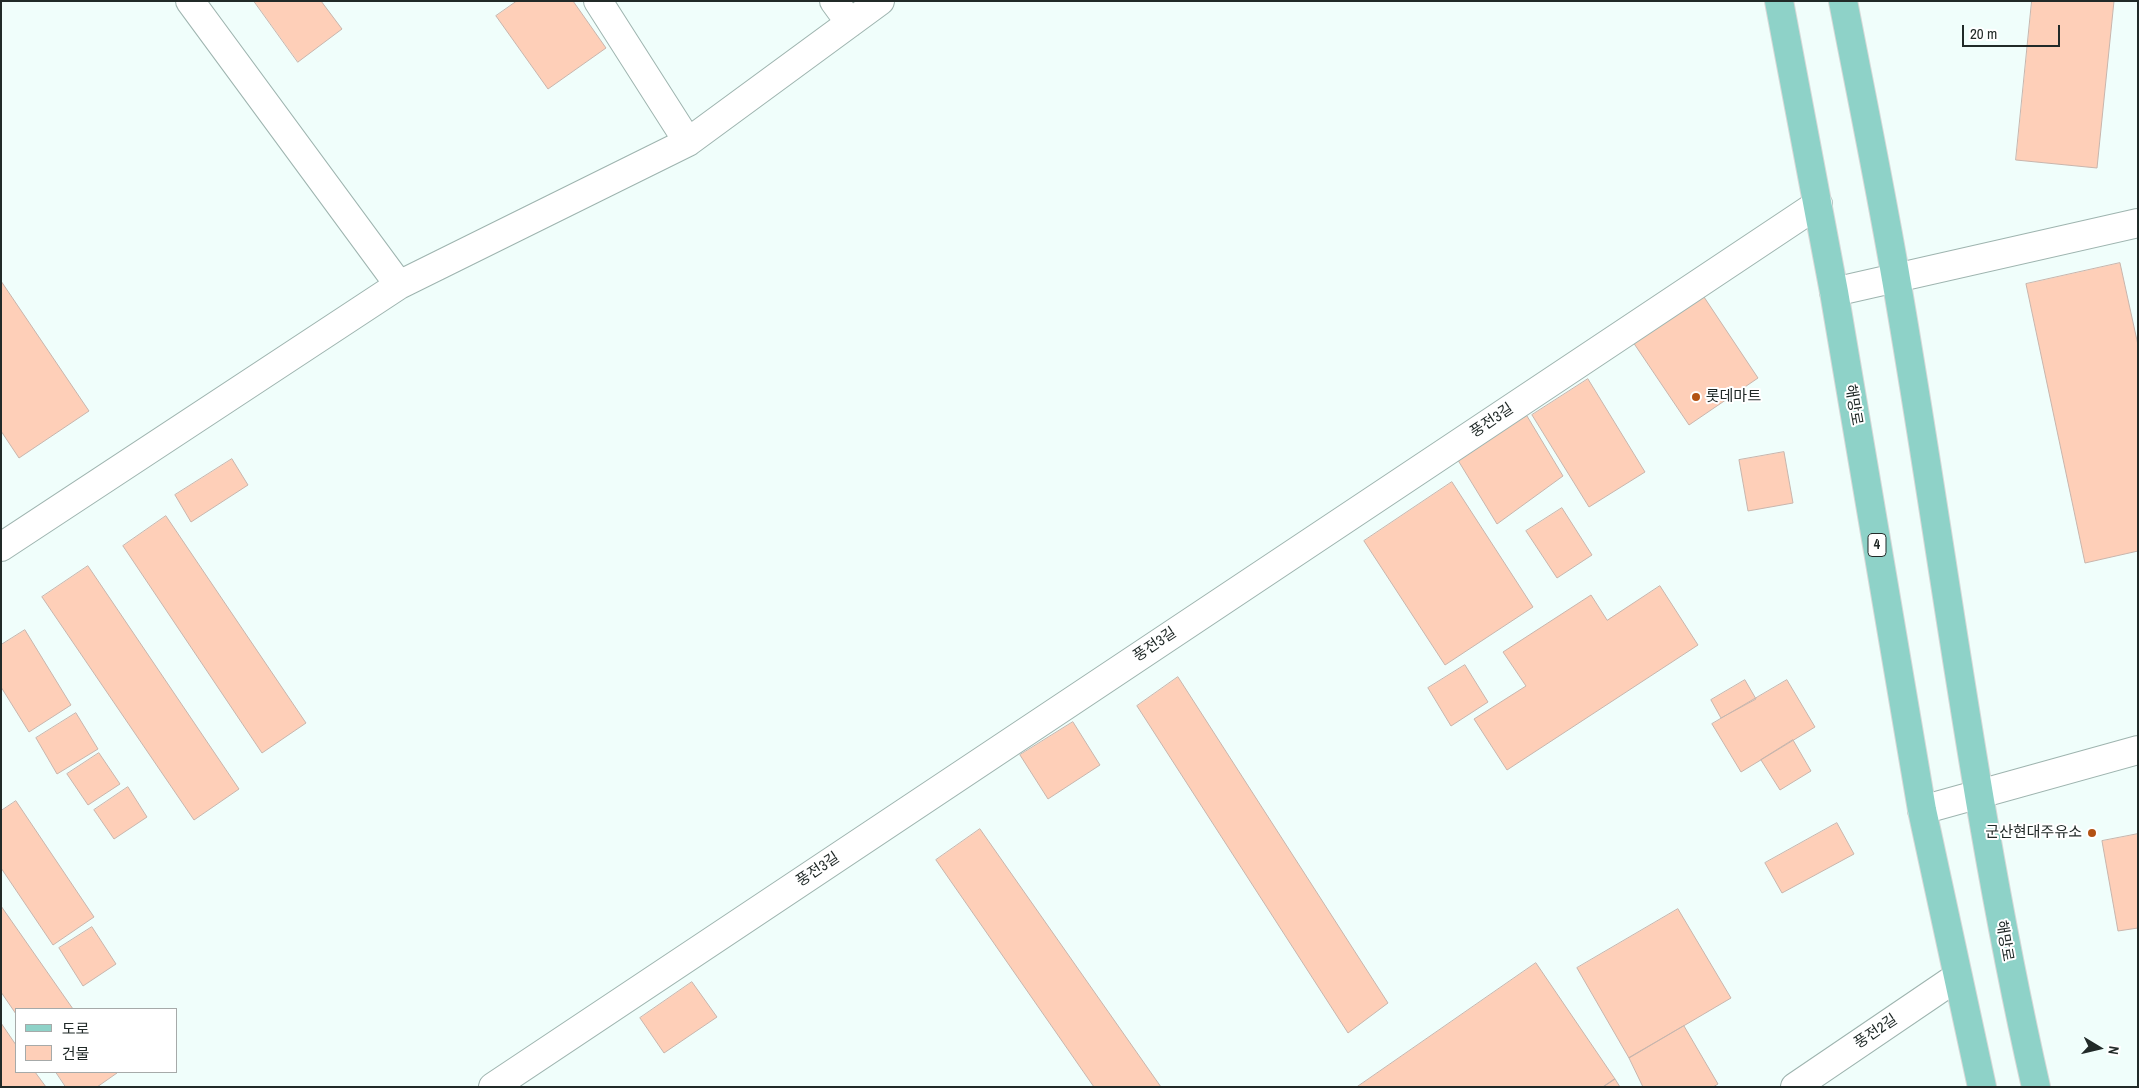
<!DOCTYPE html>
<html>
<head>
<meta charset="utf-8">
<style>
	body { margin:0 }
	#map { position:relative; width:2139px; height:1088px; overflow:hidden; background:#f0fefb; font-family:"Archivo Narrow","Noto Sans KR",sans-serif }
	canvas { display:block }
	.frame { position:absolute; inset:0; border:2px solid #212a28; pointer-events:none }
	.legend { position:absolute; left:15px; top:1008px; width:162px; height:65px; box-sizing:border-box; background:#fff; border:1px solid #a6aaa9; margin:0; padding:6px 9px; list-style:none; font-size:15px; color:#212a28 }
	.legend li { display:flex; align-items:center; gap:10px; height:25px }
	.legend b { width:25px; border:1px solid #a6aaa9 }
	.north { position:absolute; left:2074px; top:1023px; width:50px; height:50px; -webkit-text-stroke:4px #fff; paint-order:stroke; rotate:99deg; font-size:14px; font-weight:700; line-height:20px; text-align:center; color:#212a28 }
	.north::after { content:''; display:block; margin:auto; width:18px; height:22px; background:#212a28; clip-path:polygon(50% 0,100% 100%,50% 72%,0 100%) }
	.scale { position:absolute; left:1962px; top:25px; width:98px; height:22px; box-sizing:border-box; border:2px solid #212a28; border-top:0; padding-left:6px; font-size:15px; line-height:18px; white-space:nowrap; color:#212a28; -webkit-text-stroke:4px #fff; paint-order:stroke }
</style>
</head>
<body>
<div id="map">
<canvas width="2139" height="1088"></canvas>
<div class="frame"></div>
<ul class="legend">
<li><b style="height:6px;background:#8ed2c8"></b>도로</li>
<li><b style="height:14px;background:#fecfb8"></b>건물</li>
</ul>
<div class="north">N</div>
<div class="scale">20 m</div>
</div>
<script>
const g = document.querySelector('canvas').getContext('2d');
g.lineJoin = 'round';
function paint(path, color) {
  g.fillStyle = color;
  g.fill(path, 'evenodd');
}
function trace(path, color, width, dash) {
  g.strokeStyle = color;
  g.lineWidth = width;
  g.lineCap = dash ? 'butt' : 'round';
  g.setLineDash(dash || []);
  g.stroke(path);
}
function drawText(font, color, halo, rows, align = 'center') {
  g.font = font + ' "Archivo Narrow","Noto Sans KR",sans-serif';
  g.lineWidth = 4;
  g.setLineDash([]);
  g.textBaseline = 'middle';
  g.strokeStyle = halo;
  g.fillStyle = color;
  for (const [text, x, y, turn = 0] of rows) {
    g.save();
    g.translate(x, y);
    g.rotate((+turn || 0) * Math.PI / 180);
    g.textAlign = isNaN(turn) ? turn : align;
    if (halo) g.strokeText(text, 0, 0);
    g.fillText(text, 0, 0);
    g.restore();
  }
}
const building = new Path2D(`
	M254 1H321L342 29 298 62Z
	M517 1H573L606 48 548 89 496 16Z
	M2032 1H2114L2097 168 2016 160Z
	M2120 263 2138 345V551L2085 563 2026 284Z
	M1 281 89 411 19 458 1 431Z
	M1702 294 1758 378 1689 425 1633 342Z
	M1588 379 1645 472 1589 507 1532 415Z
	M1527 416 1563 476 1497 524 1456 457Z
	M1784 452 1793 503 1748 511 1739 460Z
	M232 459 248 485 191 522 175 495Z
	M1452 482 1533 607 1445 665 1364 541Z
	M1562 508 1592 555 1557 578 1526 531Z
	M166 516 306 723 262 753 123 546Z
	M88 566 239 789 194 820 42 597Z
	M1660 586 1698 645 1507 770 1474 719 1526 686 1503 652 1591 595 1607 620Z
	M25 630 71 705 29 732 1 687V645Z
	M1465 665 1488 702 1451 726 1428 688Z
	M1178 677 1388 1003 1348 1033 1137 706Z
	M1745 680 1756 699 1721 718 1711 700Z
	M1787 680 1815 727 1741 772 1712 724Z
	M76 713 98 749 57 774 36 738Z
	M1073 722 1100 765 1048 799 1020 755Z
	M1793 740 1811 771 1780 790 1761 760Z
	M99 753 120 784 88 805 67 774Z
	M128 787 147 817 114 839 94 810Z
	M16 801 94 917 53 945 1 868V811Z
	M1837 823 1854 854 1782 893 1765 863Z
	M980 829 1161 1087H1094L936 860Z
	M2138 834V928L2118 931 2102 841Z
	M1 906 73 1009H16V1014L1 992Z
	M1678 909 1731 998 1629 1058 1577 968Z
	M92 927 116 964 83 986 59 948Z
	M1536 963 1615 1079 1603 1087H1357Z
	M692 982 717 1017 664 1053 640 1018Z
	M1 1023 16 1045V1072H35L46 1087H1Z
	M1684 1026 1718 1084 1713 1087H1643L1629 1058Z
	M56 1072H116L117 1073 97 1087H66Z
	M1615 1079 1620 1087H1603Z`);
paint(building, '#fecfb8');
trace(building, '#c8b5ac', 1);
const minor = new Path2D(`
	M190 1 399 285
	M598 1 688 142
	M834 1 850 23
	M1834 292 2138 223
	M1 547 399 285 688 142 880 1
	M1922 810 2138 750
	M493 1087 1818 204
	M1795 1087 1957 977`);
const primary = new Path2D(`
	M1779 1 1834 292 1922 810 1982 1087
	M1843 1C1861 94 1880 186 1896 279 1943 548 1975 820 2036 1087`);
trace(minor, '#9eb4af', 30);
trace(primary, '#d7d9d8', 30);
trace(minor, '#fff', 28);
trace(primary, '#8ed2c8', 28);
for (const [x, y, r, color] of [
	[1696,397,5,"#b35213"],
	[2092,833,5,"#b35213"]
]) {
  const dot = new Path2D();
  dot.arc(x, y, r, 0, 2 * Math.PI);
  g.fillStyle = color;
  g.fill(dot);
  trace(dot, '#fff', 2);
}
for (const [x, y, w] of [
	[1877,545,18]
]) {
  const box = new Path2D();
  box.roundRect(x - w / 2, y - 11.5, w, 23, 4);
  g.fillStyle = '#fff';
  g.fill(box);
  trace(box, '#212a28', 1);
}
drawText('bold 14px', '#212a28', null, [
	["4",1877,545]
]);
drawText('15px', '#212a28', '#fff', [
	["롯데마트",1706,397],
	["군산현대주유소",2082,833,"right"]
], 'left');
drawText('15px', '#212a28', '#fff', [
	["해망로",1853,405,80],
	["풍전3길",1492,421,-34],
	["풍전3길",1155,645,-34],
	["풍전3길",818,870,-34],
	["해망로",2004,941,80],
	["풍전2길",1876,1032,-34]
]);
</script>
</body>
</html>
